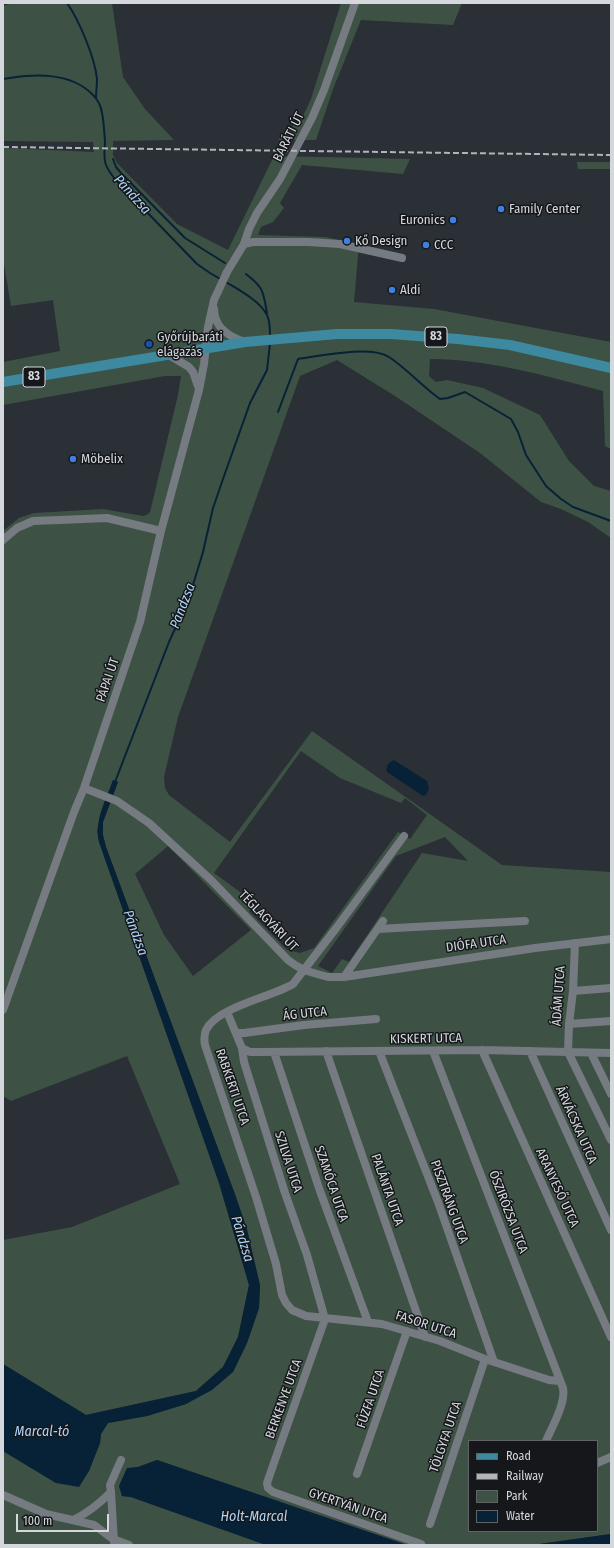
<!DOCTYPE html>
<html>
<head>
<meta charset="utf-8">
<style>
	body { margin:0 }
	#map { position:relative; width:614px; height:1548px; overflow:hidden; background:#2a3035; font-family:"Fira Sans Condensed",sans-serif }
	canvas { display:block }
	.frame { position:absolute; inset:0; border:4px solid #d4d7db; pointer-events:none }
	.legend { position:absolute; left:468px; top:1440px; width:130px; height:92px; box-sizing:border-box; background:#15171a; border:1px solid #616467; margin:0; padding:5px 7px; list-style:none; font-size:12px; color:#d4d7db }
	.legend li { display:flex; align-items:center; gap:8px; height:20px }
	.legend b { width:20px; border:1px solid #616467 }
	.scale { position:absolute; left:16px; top:1514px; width:93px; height:18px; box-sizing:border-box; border:2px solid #d4d7db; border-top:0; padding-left:5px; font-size:12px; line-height:14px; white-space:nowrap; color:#d4d7db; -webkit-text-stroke:3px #15171a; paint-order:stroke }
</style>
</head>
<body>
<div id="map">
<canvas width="614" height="1548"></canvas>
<div class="frame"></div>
<ul class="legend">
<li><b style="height:5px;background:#3d8aa0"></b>Road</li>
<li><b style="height:5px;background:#b1b4b9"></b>Railway</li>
<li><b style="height:11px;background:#3d5244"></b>Park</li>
<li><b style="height:11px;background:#072237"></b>Water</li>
</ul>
<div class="scale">100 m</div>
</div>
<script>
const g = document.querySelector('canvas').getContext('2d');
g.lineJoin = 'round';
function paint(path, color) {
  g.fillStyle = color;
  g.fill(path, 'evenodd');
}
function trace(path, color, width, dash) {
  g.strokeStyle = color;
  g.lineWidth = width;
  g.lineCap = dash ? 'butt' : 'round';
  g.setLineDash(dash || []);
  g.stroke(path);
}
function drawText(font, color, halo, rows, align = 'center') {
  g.font = font + ' "Fira Sans Condensed",sans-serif';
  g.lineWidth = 3;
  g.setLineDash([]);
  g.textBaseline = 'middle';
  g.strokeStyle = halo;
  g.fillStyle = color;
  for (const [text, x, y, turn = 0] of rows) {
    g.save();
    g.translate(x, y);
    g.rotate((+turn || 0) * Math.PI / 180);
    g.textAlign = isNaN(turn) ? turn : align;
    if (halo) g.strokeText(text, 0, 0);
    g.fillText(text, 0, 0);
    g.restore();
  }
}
paint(new Path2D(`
	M12 3H112L123 77 145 109 174 140 113 141V155L117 163 177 224 228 250 274 156 410 159 403 174 302 165 280 203 284 208 273 222 261 227 258 235 326 237 359 245 354 302 434 309 611 342V449L605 446 603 391C546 376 489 359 430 359L429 376 436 382 447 380 483 388 540 415 569 461 594 486 611 491V538L588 522 561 509 541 502 480 453 395 396 337 360 300 376 178 717 164 777 165 788 169 795 230 842 312 731 502 865 611 872V1534L532 1545H407L157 1460 138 1467 127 1469 119 1486 122 1496 131 1497 266 1545H3V1451L56 1483 89 1471 100 1443 101 1434 108 1423 147 1416 186 1404 233 1372 247 1343 259 1308 260 1285 236 1197 106 847 103 835V822L118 782 113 780 97 830 99 842 219 1183 249 1285 238 1337 223 1367 196 1391 86 1415 3 1364V1240L72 1227 180 1184 127 1056 11 1101 3 1096V531L19 518 34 513 103 509 143 516 147 515 150 512 178 395 181 376H165L3 405V362L60 351 53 300 11 306 3 258V148L94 152 93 142 3 141V6ZM301 751 340 778 401 803 405 798 427 815 410 839 398 832 314 948 300 953 287 950 249 911 255 903 214 873ZM445 837 468 861 422 853 349 962 342 959 332 973 318 966 396 856ZM168 846 251 930 193 976 164 935 135 874ZM469 1441H597V1531H469Z
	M341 3H462L453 25 361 20 333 89 316 140H278L303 116 311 99Z
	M577 162H611V169H578Z`), '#3d5244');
paint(new Path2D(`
	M394 760 427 781 429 789 426 795 423 796 387 772C386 765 388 763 394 760Z
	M113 780 118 782 103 822V835L106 847 236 1197 247 1229 260 1285 259 1308 247 1343 233 1372 212 1390 186 1404 147 1416 108 1423 101 1434 100 1443 89 1471 79 1487 56 1483 3 1451V1364L86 1415 196 1391 223 1367 238 1337 249 1285 219 1183 99 842C94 820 106 800 113 780Z
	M157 1460 407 1545H266L131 1497 122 1496 119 1486 127 1468 138 1467Z
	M611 1534V1545H532Z`), '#072237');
trace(new Path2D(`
	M67 3C79 20 95 58 97 79 97 85 96 92 96 98
	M3 79C33 74 70 71 93 95 98 100 101 106 102 113 104 122 104 132 105 141 105 149 103 157 106 165 108 170 111 174 114 178L197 264 210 273 222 280
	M113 159 116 167 121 173 185 238 225 263
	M246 274C264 288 263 291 267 313
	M226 282C239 290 260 301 267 315 270 321 270 330 270 336
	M278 412 298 359C320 356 371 345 389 357 407 369 422 386 440 399L448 398 465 392 511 419 518 432 526 455 546 486 561 499 573 507 611 521
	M115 782 169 642 189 598 203 552 213 508 223 479 250 403 267 370 270 343`), '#072237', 2);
trace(new Path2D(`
	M244 244 253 242H308L340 244 402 258
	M214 309C214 327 229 337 245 342
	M169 355 189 367 193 372 199 389
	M3 540 17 528 33 521 59 520 107 518 161 531
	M84 788 117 801 149 823 211 880 288 960 295 965 304 970 317 974 328 977H344L535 948 611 939
	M404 836 337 927 293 984C272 997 217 1007 206 1030 204 1035 204 1040 205 1045L256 1197 276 1264 282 1295 286 1303 292 1310 306 1316 382 1324 440 1341 485 1359 549 1380 559 1381
	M378 929 525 921
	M575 943 573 991 569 1024 568 1052 611 1140
	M344 977 383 921
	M573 991 611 988
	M3 1010 74 812 84 788 140 622 161 531 199 390 204 364 208 327 214 300 227 272 244 244 249 229 257 213 280 179 312 118 324 90 355 3
	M227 1012 242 1048 244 1062 285 1193 307 1255 325 1319 276 1457 267 1483 268 1488 273 1492 421 1544
	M569 1024 611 1021
	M236 1033H244L304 1025 376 1019
	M242 1048 250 1052H261L482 1050 611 1053
	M482 1050 611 1337
	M326 1051 425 1337
	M379 1051 438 1202 494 1362
	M433 1051 563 1388C566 1403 552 1427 546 1441
	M530 1051 611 1230
	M274 1052 320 1191 368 1322
	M591 1053 611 1094
	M597 1463 611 1457
	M357 1474 407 1331
	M111 1492 114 1542
	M3 1495 46 1514 94 1525 113 1539 129 1545
	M73 1520C88 1513 99 1504 111 1492L110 1485 121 1460
	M430 1524 485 1359`), '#757b81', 8);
trace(new Path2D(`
	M3 382 245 342 337 334H391L458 339 510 345 611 368`), '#3d8aa0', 10);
trace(new Path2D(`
	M3 147 611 155`), '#b1b4b9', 2, [6, 3]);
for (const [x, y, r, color] of [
	[501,209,4,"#3f7fe0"],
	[453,220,4,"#3f7fe0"],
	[347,241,4,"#3f7fe0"],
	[426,245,4,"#3f7fe0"],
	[392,290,4,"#3f7fe0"],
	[149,344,4,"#1a4fb4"],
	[73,459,4,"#3f7fe0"]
]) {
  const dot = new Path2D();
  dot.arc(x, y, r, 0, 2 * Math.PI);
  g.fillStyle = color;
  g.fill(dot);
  trace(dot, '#15171a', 1.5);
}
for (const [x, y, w] of [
	[436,337,22],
	[34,377,22]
]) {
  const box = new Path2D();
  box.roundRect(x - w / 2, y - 10, w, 20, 3);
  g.fillStyle = '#15171a';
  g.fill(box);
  trace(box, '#d4d7db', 1);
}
drawText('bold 12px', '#d4d7db', null, [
	["83",436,337],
	["83",34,377]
]);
drawText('13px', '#d4d7db', '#15171a', [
	["BARÁTI ÚT",289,137,-63],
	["PÁPAI ÚT",108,680,-71],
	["TÉGLAGYÁRI ÚT",268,921,46],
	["DIÓFA UTCA",476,944,-8],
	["ÁDÁM UTCA",559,996,-86],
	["ÁG UTCA",305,1014,-6],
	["KISKERT UTCA",426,1039,-1],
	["RABKERTI UTCA",232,1087,71],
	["ÁRVÁCSKA UTCA",576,1125,66],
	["SZILVA UTCA",288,1162,72],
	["SZAMÓCA UTCA",331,1184,71],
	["ARANYESŐ UTCA",557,1188,65],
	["PALÁNTA UTCA",387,1190,71],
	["PISZTRÁNG UTCA",449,1202,70],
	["ŐSZIRÓZSA UTCA",508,1212,69],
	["FASOR UTCA",426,1325,18],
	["BERKENYE UTCA",284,1399,-70],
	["FŰZFA UTCA",371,1399,-71],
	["TÖLGYFA UTCA",446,1437,-71],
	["GYERTYÁN UTCA",348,1506,19]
]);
drawText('13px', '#d4d7db', '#15171a', [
	["Family Center",509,209],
	["Euronics",445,220,"right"],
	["Kő Design",355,241],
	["CCC",434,245],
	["Aldi",400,290],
	["Győrújbaráti",157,337],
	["elágazás",157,352],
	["Möbelix",81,459]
], 'left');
drawText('italic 14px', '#add4f8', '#15171a', [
	["Pándzsa",132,195,48],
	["Pándzsa",183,606,-69],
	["Pándzsa",135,933,70],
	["Pándzsa",242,1239,73],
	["Marcal-tó",42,1432],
	["Holt-Marcal",254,1517]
]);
</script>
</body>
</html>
